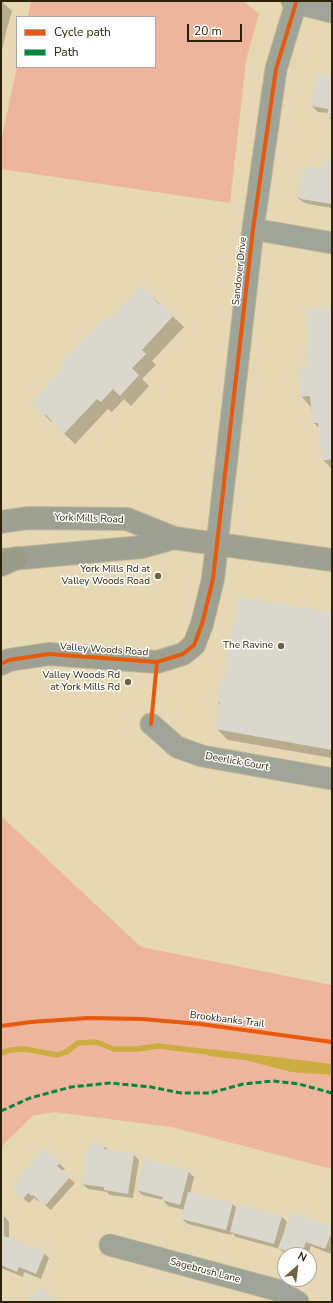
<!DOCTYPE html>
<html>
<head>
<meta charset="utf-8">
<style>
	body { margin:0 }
	#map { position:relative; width:333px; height:1303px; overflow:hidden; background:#e5d8b2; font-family:"Nunito Sans",sans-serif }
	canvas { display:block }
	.frame { position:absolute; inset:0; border:2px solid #2d2306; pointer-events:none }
	.legend { position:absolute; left:16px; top:16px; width:140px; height:52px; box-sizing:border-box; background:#fff; border:1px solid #aba79b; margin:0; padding:5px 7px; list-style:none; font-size:12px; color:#2d2306 }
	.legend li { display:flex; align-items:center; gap:8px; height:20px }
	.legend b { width:20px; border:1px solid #aba79b }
	.north { position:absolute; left:277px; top:1247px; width:40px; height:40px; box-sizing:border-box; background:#fff; border:1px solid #aba79b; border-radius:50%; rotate:28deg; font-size:11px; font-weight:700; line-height:16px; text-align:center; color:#2d2306 }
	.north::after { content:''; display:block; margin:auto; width:14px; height:18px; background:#6d6242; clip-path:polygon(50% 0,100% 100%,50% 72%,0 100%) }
	.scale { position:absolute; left:187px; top:24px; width:55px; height:18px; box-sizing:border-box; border:2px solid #2d2306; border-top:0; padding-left:5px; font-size:12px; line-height:14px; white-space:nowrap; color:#2d2306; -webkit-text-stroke:3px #fff; paint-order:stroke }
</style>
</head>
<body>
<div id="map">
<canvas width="333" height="1303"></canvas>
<div class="frame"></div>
<ul class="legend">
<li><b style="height:5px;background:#e8590c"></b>Cycle path</li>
<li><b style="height:5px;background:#00873e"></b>Path</li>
</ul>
<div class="north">N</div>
<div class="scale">20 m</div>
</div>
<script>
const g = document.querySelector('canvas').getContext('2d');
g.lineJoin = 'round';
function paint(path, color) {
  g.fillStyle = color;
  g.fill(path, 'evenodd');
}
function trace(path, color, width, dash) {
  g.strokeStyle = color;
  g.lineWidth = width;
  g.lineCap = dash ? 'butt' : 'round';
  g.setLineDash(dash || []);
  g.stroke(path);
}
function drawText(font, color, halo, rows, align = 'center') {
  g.font = font + ' "Nunito Sans",sans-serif';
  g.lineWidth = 3;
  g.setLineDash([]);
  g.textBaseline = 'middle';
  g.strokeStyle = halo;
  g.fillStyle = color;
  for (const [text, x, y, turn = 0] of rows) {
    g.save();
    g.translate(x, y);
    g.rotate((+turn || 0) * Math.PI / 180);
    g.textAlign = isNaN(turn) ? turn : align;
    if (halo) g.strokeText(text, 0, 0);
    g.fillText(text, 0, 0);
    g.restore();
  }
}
paint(new Path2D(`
	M31 1H243L259 14 246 60 230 203 1 169V142L17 67H155V17H28Z
	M1 816 141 947 332 985V1154L51 1098 1 1147Z`), '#edb59c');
paint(new Path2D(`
	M111 1036 332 1072V1169L171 1127 54 1112 31 1116 1 1138V1060L60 1037Z`), '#eeb69d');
paint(new Path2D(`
	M210 1049 332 1064V1075L291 1072 245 1060 208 1056V1052Z`), '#ccad41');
paint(new Path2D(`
	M1 1 12 11 7 28 1 55Z
	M332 76V120L328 116 329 113 318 112 312 106Z
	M332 161V208L308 204 303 202 297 197 305 175 323 170Z
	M141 286 184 327 152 361 156 365 142 379 149 386 131 406 124 399 112 412 108 409 75 444 43 414 109 321Z
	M332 309V469L323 460 319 428 314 423 311 407 301 396 308 368 311 347 325 310Z
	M332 613V758L228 740 216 728 220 705 217 701 224 681Z
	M104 1146 109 1151 134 1155 139 1160 133 1198 110 1195 107 1192 88 1189 82 1184 92 1148Z
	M59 1163 65 1169 62 1171 75 1183 51 1210 39 1200 38 1201 34 1198 29 1203 19 1195Z
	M189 1172 194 1177 190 1194 233 1204 237 1209 281 1216 287 1222 284 1231 332 1228V1251L331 1254 311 1246 308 1255H289L285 1254 280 1249 236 1237 232 1233 231 1235 188 1224 182 1219 184 1210 168 1206 163 1200 142 1195 137 1189Z
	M1 1216H4L9 1222V1239L44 1253 49 1258 41 1279 24 1272 23 1277 1 1268Z`), '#0003');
trace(new Path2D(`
	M1 1053 10 1050 25 1049 57 1055 66 1052 78 1043 96 1042 114 1049H138L158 1046 208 1052`), '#ccad41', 5.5);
paint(new Path2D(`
	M316 73 332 75V117H327L328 109 311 106Z
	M324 159 332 160V204L301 199V198L296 197 300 173 304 174 305 166 322 168Z
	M141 285 155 297 153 298 159 304 161 303 174 315 142 350 146 354 132 368 139 375 120 396 113 389 101 402 97 399 64 434 51 422 52 421 46 415 44 416 31 403 63 368 60 365 105 317 109 320Z
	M323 307 324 309 332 308V459L322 461 318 423H313L310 396 300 397 297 368 307 367 305 347H310L306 309Z
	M238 597 332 612V750L215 729 220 702H216L220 680H224Z
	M92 1143 105 1145 104 1149 134 1154 128 1194 104 1190V1187L81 1184 87 1147H91Z
	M43 1148 60 1163 57 1166 70 1177 45 1206 33 1195 32 1196 28 1193 23 1199 12 1189 18 1183 15 1181Z
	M144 1159 189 1171 180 1205 162 1200 163 1197 136 1190Z
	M188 1192 233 1203 226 1230 181 1219Z
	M237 1204 282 1216 274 1244 230 1232Z
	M292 1212 332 1227V1232L325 1249 306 1242 301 1255H295L278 1248Z
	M1 1215H4V1236L45 1252 36 1274 19 1267 17 1272 1 1265Z
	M41 1286 58 1302H26Z`), '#dad7cd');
const street = new Path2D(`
	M292 1 296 3 332 12
	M253 229 332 243
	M217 544 253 229 276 69 296 3
	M151 724 177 747 202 756 332 779
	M110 1245 277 1290 298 1302`);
const secondary = new Path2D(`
	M1 522 28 518 127 519 174 538 332 560
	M1 560 142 547 174 538
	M1 664 9 660 49 654 157 662 183 654 194 645 202 624 213 579 217 544`);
const highway = new Path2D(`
	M1 565 17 558`);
trace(street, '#c0b597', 23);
trace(secondary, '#c0b597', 24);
trace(highway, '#c0b597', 24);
trace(street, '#9ea498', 21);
trace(secondary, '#9ea191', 22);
trace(highway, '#9a9c88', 22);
trace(new Path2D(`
	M1 1111 30 1098 71 1087 110 1083 151 1087 181 1093H210L243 1084 273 1081 299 1084 332 1093`), '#00873e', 3, [6, 3]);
trace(new Path2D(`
	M1 664 9 660 49 654 157 662 183 654 194 645 202 624 213 579 253 229 276 69 296 3
	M151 724 157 662
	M1 1026 31 1022 88 1018 142 1019 200 1024 332 1042`), '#e8590c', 4);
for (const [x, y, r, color] of [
	[158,576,4,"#6d6242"],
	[281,646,4,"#6d6242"],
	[128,682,4,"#6d6242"]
]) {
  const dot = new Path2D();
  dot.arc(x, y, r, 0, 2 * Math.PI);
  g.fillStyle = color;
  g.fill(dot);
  trace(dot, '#fff', 1.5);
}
drawText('10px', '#2d2306', '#fff', [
	["Sandover Drive",240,271,-84],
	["York Mills Road",89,519,2],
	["Valley Woods Road",104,650,4],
	["Deerlick Court",237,762,10],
	["Brookbanks Trail",227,1020,7],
	["Sagebrush Lane",205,1271,15]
]);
drawText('10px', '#2d2306', '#fff', [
	["York Mills Rd at",150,570],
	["Valley Woods Road",150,582],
	["The Ravine",273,646],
	["Valley Woods Rd",120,676],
	["at York Mills Rd",120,688]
], 'right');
</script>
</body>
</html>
